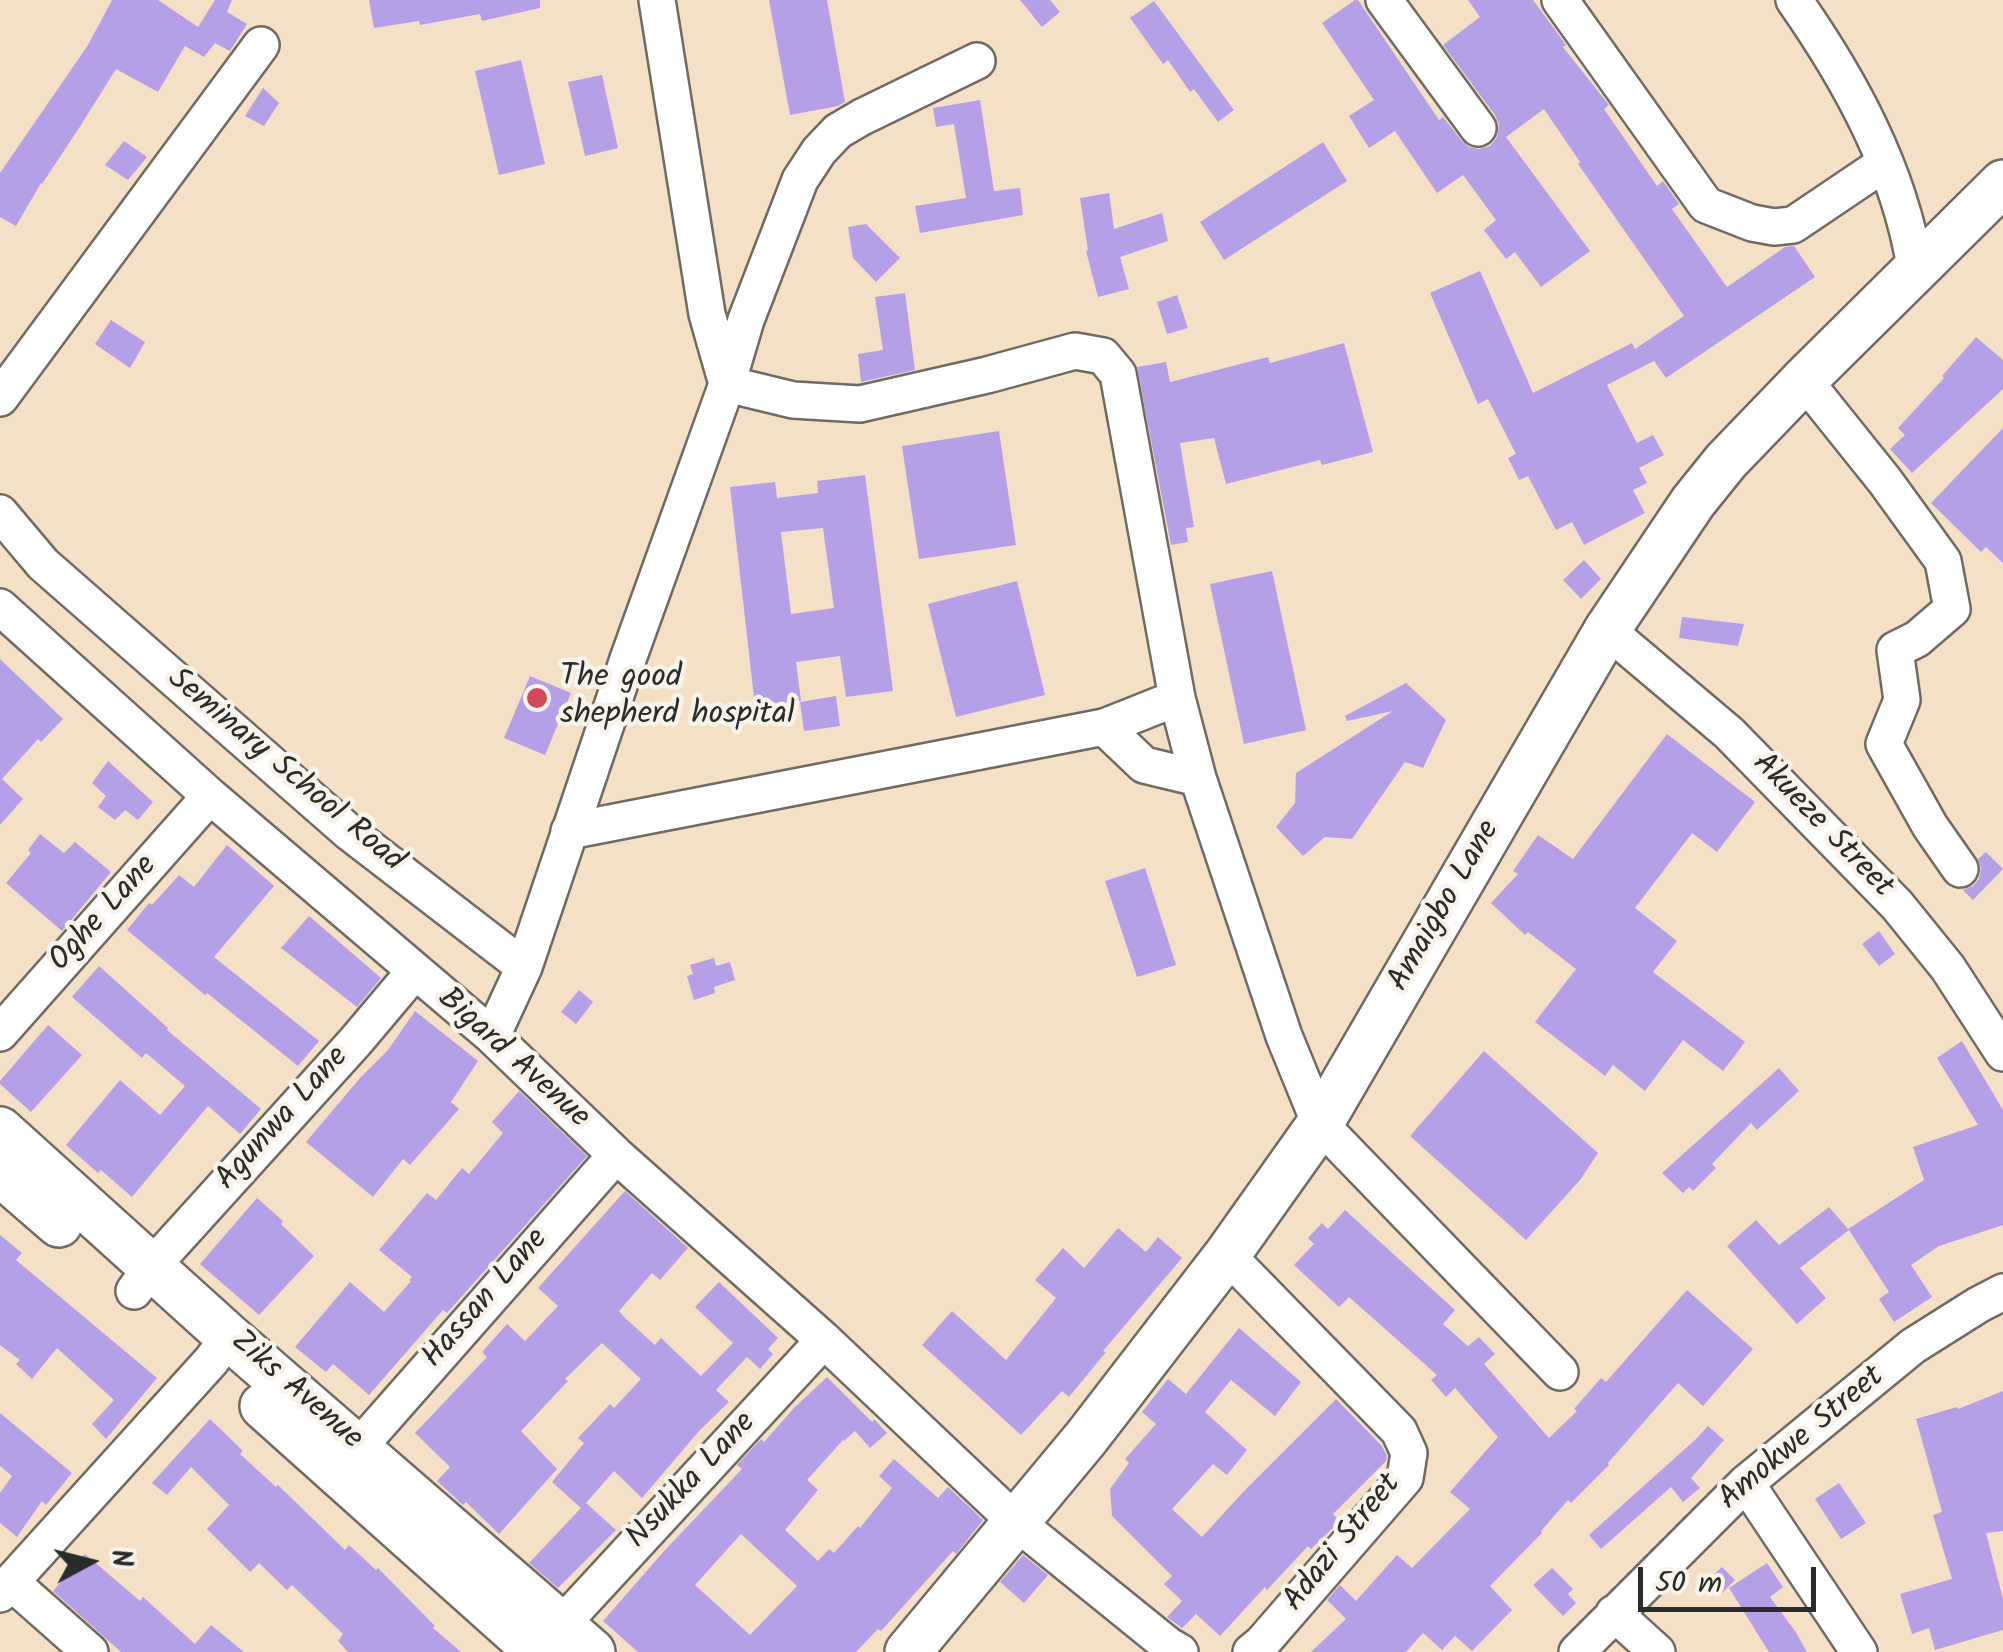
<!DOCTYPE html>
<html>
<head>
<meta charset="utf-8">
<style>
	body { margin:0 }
	#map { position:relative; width:2003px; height:1652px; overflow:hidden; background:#f3e0c6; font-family:Kalam,sans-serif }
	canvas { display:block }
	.north { position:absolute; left:40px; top:1512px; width:100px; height:100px; -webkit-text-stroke:8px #f7f3e8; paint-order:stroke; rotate:83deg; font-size:28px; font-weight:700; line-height:40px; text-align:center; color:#2b2b2b }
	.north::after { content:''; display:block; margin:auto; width:35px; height:45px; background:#2b2b2b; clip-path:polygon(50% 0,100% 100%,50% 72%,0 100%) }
	.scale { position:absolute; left:1638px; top:1567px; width:178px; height:45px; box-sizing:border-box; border:5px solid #2b2b2b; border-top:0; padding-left:12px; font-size:30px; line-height:35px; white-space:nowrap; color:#2b2b2b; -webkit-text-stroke:8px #f7f3e8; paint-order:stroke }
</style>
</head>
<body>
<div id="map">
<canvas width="2003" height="1652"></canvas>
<div class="north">N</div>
<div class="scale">50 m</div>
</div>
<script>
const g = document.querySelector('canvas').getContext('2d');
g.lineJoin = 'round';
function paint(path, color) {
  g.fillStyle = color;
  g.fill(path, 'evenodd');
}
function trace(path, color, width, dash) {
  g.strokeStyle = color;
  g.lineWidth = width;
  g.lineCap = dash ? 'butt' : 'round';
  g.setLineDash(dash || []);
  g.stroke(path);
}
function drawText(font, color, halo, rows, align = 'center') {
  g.font = font + ' Kalam,sans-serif';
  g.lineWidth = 9;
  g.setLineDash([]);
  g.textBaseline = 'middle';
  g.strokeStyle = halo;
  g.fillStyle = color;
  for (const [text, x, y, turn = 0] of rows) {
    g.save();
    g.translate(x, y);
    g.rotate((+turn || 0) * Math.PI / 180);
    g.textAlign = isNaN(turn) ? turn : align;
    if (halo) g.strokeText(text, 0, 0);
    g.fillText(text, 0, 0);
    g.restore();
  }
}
paint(new Path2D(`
	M112 0H158L198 27 215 0H232L227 12 247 24 230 51 215 43 204 57 185 46 158 92 116 69 81 125 42 184 41 183 16 226 0 217V173L88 45Z
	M369 0H540V8L482 21 480 14 420 25 419 21 374 28Z
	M769 0H827L845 102 838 106 790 115Z
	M1020 0H1050L1060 12 1042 27Z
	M1355 0H1358L1439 120 1443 117 1462 141 1469 147 1479 149 1490 146 1497 137 1499 125 1495 115 1443 45 1480 17 1468 0H1533L1566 45 1563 47 1609 105 1604 109 1657 186 1663 181 1679 204 1672 209 1727 287 1785 247 1794 246 1815 277 1666 378 1654 361 1607 385 1637 443 1653 435 1664 455 1639 468 1647 483 1633 490 1645 513 1584 545 1572 522 1556 530 1528 476 1519 480 1508 458 1516 454 1488 399 1478 404 1430 293 1480 271 1533 393 1632 343 1635 349 1684 316 1578 164 1580 162 1544 109 1506 137 1590 251 1541 287 1515 252 1506 259 1484 230 1496 220 1463 175 1437 193 1395 131 1369 148 1349 116 1374 100 1322 23Z
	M1154 1 1234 110 1218 122 1194 89 1190 92 1168 60 1163 64 1130 18Z
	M521 60 545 164 499 175 475 71Z
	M602 75 618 148 585 156 568 82Z
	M263 88 279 103 264 126 245 116Z
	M980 100 994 191 1020 188 1023 215 920 233 915 206 966 198 954 124 936 127 933 108Z
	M124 141 147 157 128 180 105 165Z
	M1323 142 1347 181 1224 260 1200 222Z
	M1109 193 1114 229 1162 213 1168 241 1120 257 1129 289 1098 297 1086 251 1088 250 1080 198Z
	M866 224 900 258 876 282 853 258 848 227Z
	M905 293 915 370 861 382 858 354 883 350 875 297Z
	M1177 295 1188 328 1167 334 1157 302Z
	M111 320 145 342 130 368 95 344Z
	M1976 337 2003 360V389L1912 473 1890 449 1905 435 1898 428 1944 378 1942 376Z
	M1344 343 1373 452 1322 465 1320 460 1226 484 1214 438 1180 443 1194 527 1186 528 1188 542 1171 545 1137 367 1166 362 1170 382 1268 357 1270 363Z
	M2003 428V563L1986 547 1981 552 1931 503Z
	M999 431 1016 545 919 559 902 446Z
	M865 475 893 691 846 697 840 656 796 662 801 701 755 706 730 487 775 482 777 498 818 493 817 481ZM823 528 834 608 791 614 781 532Z
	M1584 560 1601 579 1581 599 1563 580Z
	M1272 571 1306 730 1244 744 1210 584Z
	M1017 581 1045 695 956 717 928 604Z
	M1682 617 1744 624 1738 646 1679 638Z
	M0 659 63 719 41 742 38 739 2 779 23 799 0 825Z
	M530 676 571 693 545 755 504 738Z
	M1406 683 1446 720 1423 768 1405 762 1352 839 1325 837 1303 856 1276 827 1295 803 1296 773 1393 711 1347 721 1345 716Z
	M836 696 840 726 804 731 800 702Z
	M1667 734 1755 802 1717 852 1692 833 1635 908 1677 941 1653 972 1745 1042 1723 1071 1683 1040 1645 1091 1613 1065 1605 1076 1535 1022 1576 969 1528 932 1525 935 1491 903 1518 874 1513 871 1538 835 1573 859Z
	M108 761 153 802 138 820 125 810 115 820 98 807 106 796 92 783Z
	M40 834 64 853 75 842 111 872 62 931 6 883 31 853 28 850Z
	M227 845 274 886 214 957 319 1041 298 1066 207 993 205 995 127 930 149 903 152 905 179 875 194 887Z
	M1986 852 2003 869 1973 900 1963 890 1973 886 1979 879 1981 868 1978 859Z
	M1145 868 1176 965 1137 977 1105 881Z
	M309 916 381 978 357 1007 281 948Z
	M1879 931 1895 954 1879 966 1862 944Z
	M714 958 716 966 730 962 735 980 714 987 715 993 694 1000 687 976 693 974 690 965Z
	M99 966 168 1028 167 1030 261 1109 240 1134 208 1106 132 1197 101 1170 98 1173 66 1145 120 1080 160 1115 185 1086 146 1053 142 1058 72 997Z
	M579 990 593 1002 576 1024 561 1012Z
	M415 1011 478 1061 451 1102 459 1109 410 1165 403 1159 373 1197 306 1142 360 1078 388 1050Z
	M48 1025 82 1055 31 1112 0 1084V1081Z
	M1962 1041 2003 1110V1225L1939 1246 1911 1265 1932 1297 1894 1322 1879 1299 1889 1292 1849 1230 1800 1268 1826 1298 1797 1324 1727 1246 1756 1220 1779 1245 1829 1207 1848 1229 1924 1180 1913 1147 1978 1125 1937 1058Z
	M1484 1051 1598 1153 1580 1180 1526 1240 1410 1136Z
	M1779 1068 1799 1091 1757 1130 1751 1123 1712 1164 1716 1168 1693 1191 1689 1187 1683 1193 1662 1173Z
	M519 1091 587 1156 447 1313 443 1310 369 1395 333 1364 326 1372 295 1347 350 1282 384 1312 411 1281 409 1280 412 1277 379 1250 427 1193 436 1200 462 1168 469 1174 503 1133 492 1122Z
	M625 1191 688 1248 660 1280 652 1273 619 1311 624 1317 655 1345 661 1338 701 1376 733 1343 695 1307 719 1282 778 1338 768 1349 773 1354 760 1369 747 1357 716 1390 729 1402 699 1431 642 1498 614 1471 586 1503 616 1530 558 1588 529 1563 581 1508 552 1482 584 1443 578 1438 610 1404 614 1408 641 1379 602 1343 565 1379 568 1381 521 1431 557 1469 499 1534 466 1502 463 1505 437 1481 450 1467 415 1433 487 1357 482 1352 507 1324 525 1341 558 1306 538 1288Z
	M257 1198 283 1221 281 1224 314 1256 259 1315 200 1264Z
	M1345 1210 1455 1310 1443 1324 1468 1346 1479 1337 1495 1354 1484 1364 1549 1438 1577 1411 1574 1409 1601 1378 1606 1382 1687 1290 1753 1349 1703 1406 1678 1383 1608 1463 1609 1465 1571 1503 1568 1500 1541 1531 1542 1533 1490 1586 1512 1610 1472 1651 1455 1636 1442 1650 1423 1633 1406 1652H1311L1346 1619 1327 1600 1340 1585 1356 1601 1397 1555 1412 1568 1470 1509 1450 1492 1498 1437 1455 1388 1446 1397 1431 1380 1437 1375 1349 1297 1339 1307 1294 1265 1314 1244 1308 1238 1322 1223 1328 1229Z
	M1118 1228 1146 1252 1158 1237 1182 1258 1103 1351 1106 1352 1069 1397 1062 1391 1021 1435 922 1345 952 1311 1006 1360 1056 1298 1035 1280 1063 1248 1084 1268Z
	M0 1235 22 1253 16 1260 157 1378 106 1439 92 1424 114 1400 57 1348 32 1379 16 1364 20 1360 0 1345Z
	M1239 1328 1301 1382 1275 1416 1231 1380 1205 1412 1247 1450 1227 1475 1213 1464 1172 1509 1202 1537 1245 1490 1336 1399 1382 1446 1387 1456 1386 1461 1333 1514 1340 1521 1311 1549 1308 1546 1267 1590 1265 1587 1220 1636 1196 1614 1182 1628 1167 1617 1182 1601 1164 1584 1172 1576 1112 1516 1110 1489 1129 1463 1125 1459 1156 1424 1142 1412 1168 1379 1186 1394Z
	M827 1377 872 1422 874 1419 887 1433 870 1448 855 1431 844 1441 843 1440 807 1480 818 1490 785 1530 818 1561 829 1549 834 1553 858 1526 860 1528 892 1488 879 1476 894 1459 938 1498 948 1487 983 1520 956 1554 953 1551 881 1631 878 1629 856 1652H638L603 1621 665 1550 742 1469 737 1465 761 1439 764 1442 794 1408ZM741 1534 797 1586 750 1635 695 1585Z
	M2003 1391V1531L1986 1533 2003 1599V1630L1935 1650 1929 1628 1912 1634 1900 1594 1952 1579 1933 1515 1942 1512 1916 1419 1957 1407 1958 1409Z
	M0 1413 72 1473 46 1505 42 1501 17 1537 0 1523V1493L12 1476 0 1466Z
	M210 1419 243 1451 240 1454 276 1487 278 1485 345 1550 349 1545 376 1570 378 1568 435 1626 433 1628 461 1652H348L338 1641 343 1634 292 1585 287 1590 259 1563 250 1572 207 1529 229 1505 191 1467 167 1495 152 1483Z
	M1708 1426 1724 1440 1691 1478 1700 1488 1683 1502 1671 1487 1601 1549 1589 1535 1696 1439Z
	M1839 1483 1866 1523 1841 1539 1815 1499Z
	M85 1554 140 1601 143 1597 195 1644 211 1625 244 1652H121L53 1591Z
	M1023 1555 1048 1575 1024 1603 1000 1582Z
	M1767 1563 1783 1587 1770 1597 1795 1631 1807 1652H1769L1729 1588Z
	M1722 1567 1735 1580 1722 1593 1709 1579Z
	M1552 1568 1573 1589 1568 1594 1576 1603 1563 1616 1533 1585Z`), '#b5a0e7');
const minor = new Path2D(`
	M657 0 707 314 727 384 793 400 860 404 987 375 1075 351 1103 356 1118 374 1177 698 1198 778 1284 1036 1320 1124 1560 1372
	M1384 0 1478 128
	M1560 0 1706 205 1752 223 1774 227 1793 225 1885 163
	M1794 0C1850 80 1899 169 1915 267
	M1804 380 1885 481 1943 561 1952 609 1917 639 1895 650 1902 700 1884 744 1930 826 1960 869
	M0 398 261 45
	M0 513 43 564 350 833 524 967 492 1036
	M0 607 210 796 492 1036 616 1155 824 1340 1016 1522 1168 1645 1180 1652
	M1607 630 1729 733 1897 905 1948 968 2003 1053
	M1104 727 1144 765 1198 778
	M569 831 1104 727 1177 698
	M524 967 628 659 727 384 746 320 800 180 819 151 838 131 862 117 977 61
	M0 1033 210 796
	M1227 1255 1399 1431 1409 1453 1405 1478 1262 1643 1251 1652
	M134 1291 152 1266 355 1042 414 972
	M343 1465 616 1155
	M1746 1483 1859 1652
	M11 1582 90 1652
	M0 1594 211 1361 229 1337
	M1614 1613 1657 1652
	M545 1646 562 1624 824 1340
	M1577 1652 1746 1483 1913 1346 1978 1305 2003 1292`);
const major = new Path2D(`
	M0 1130 229 1337 592 1652
	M0 1173 59 1224
	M263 1406 538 1652
	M908 1652 1086 1438 1227 1255 1320 1124 1607 630 1693 502 1726 461 1804 380 2003 183`);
trace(minor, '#716a61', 40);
trace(major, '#716a61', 50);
trace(minor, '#fff', 35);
trace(major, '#fff', 45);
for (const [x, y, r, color] of [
	[537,698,12,"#d1495b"]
]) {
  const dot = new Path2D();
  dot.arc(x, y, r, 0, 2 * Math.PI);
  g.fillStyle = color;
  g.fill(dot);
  trace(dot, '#f7f3e8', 4);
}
drawText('32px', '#2b2b2b', '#f7f3e8', [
	["The good",560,680],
	["shepherd hospital",560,717]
], 'left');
drawText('32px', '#2b2b2b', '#f7f3e8', [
	["Seminary School Road",284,772,40],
	["Akueze Street",1821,827,46],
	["Amaigbo Lane",1446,907,-60],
	["Oghe Lane",105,915,-48],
	["Bigard Avenue",512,1060,42],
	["Agunwa Lane",284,1120,-48],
	["Hassan Lane",487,1300,-49],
	["Ziks Avenue",295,1392,41],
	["Amokwe Street",1803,1440,-40],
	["Nsukka Lane",693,1482,-47],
	["Adazi Street",1344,1544,-51]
]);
</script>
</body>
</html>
